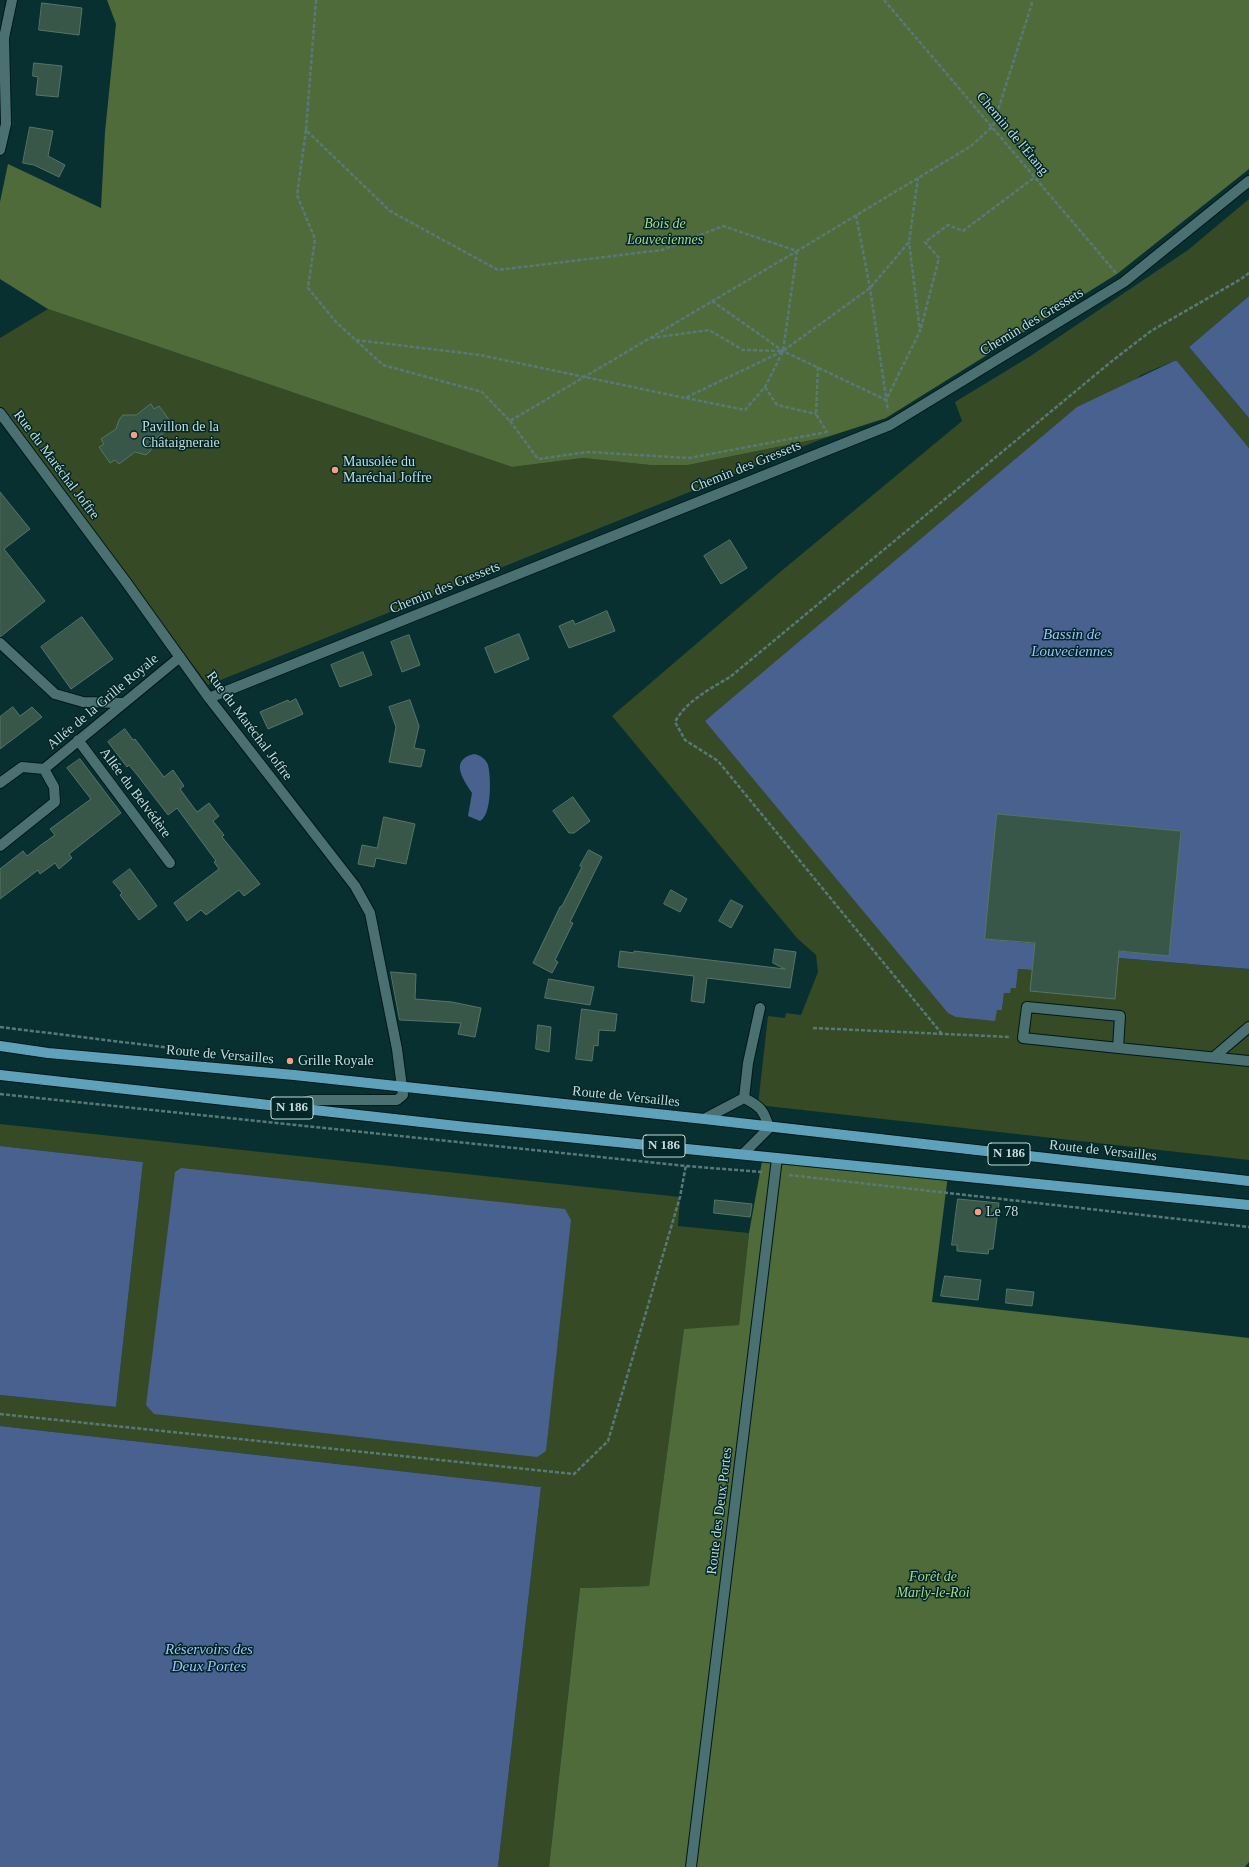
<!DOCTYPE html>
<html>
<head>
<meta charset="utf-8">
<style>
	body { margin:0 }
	canvas { display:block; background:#083031 }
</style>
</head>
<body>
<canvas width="1249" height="1867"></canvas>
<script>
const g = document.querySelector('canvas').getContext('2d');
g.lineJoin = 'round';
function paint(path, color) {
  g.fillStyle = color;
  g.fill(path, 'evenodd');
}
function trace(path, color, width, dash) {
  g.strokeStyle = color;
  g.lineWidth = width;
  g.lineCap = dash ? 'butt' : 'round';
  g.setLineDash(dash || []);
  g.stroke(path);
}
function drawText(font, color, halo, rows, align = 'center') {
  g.font = font + ' "Times New Roman",serif';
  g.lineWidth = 3;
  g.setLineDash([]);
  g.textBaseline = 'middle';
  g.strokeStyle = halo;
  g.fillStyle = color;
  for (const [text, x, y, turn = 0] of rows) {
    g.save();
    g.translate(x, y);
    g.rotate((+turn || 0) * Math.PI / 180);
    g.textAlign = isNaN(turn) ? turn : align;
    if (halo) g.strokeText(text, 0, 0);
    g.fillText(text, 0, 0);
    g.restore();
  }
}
paint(new Path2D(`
	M1249 199V296L1189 347 1249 418V448L1177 361H1174L1141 375 705 721 997 1010H1002L1004 993 1011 988 1016 987 1018 969 1032 970 985 939 997 814 1181 831 1169 956 1095 949 1117 973 1118 958 1249 969V1160L758 1105 768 1016 785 1018 786 1013 801 1015 818 972 816 955 797 938 612 716 779 573 962 421 955 402 1029 357 1188 250Z
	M48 309 512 467 583 458 650 465H688L827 437 208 685 0 408V338Z
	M0 1124 680 1197 678 1226 749 1233 739 1325 684 1330 649 1586 580 1588 549 1867H498L541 1487 0 1426V1395L116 1407 143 1162 0 1146Z`), '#354a25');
paint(new Path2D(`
	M107 0H1249V169L1117 274 886 418 827 437 688 465H650L583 458 512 467 48 309 0 279V202L8 164 101 208 105 132 116 24Z
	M763 1156 948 1175 932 1302 1249 1338V1862L1245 1867H549L580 1588 649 1586 684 1329 739 1325 749 1233Z`), '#4f6b3a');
paint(new Path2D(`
	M1249 296V418L1189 347Z
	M1174 361H1177L1249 448V969L1119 958 1117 973 1110 972 1094 949 1169 956 1181 831 997 814 985 939 1060 946 1032 970 1018 969 1016 988H1011L1010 993H1004L1002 1010H997L995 1021 956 1017 948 1013 705 721 1077 407Z
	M474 754C480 755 486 759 488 765 491 777 492 815 480 821L468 816 472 793C463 779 449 760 474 754Z
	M0 1146 143 1162 116 1407 0 1395Z
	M181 1168 565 1209 571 1220 546 1451 537 1457 154 1414 146 1405 175 1172Z
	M0 1426 541 1487 498 1867H0Z`), '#48618f');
const building = new Path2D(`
	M42 3 82 8 79 35 39 30Z
	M34 63 62 66 58 97 36 95 38 77 33 76Z
	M30 127 53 131 48 156 65 165 59 177 34 165 23 163Z
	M151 404 154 409 159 406 170 421 166 425 168 430 152 441 151 450 146 455 135 452 119 464 115 460 110 463 99 447 104 444 101 439 116 429 119 420 123 415H136Z
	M0 492 30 529 4 549 45 601 0 637Z
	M730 540 747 568 721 584 704 556Z
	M607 611 615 631 569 648 559 626 573 620 575 624Z
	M82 617 113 659 71 689 41 647Z
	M519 634 529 659 495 673 485 648Z
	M409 635 420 665 402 672 391 642Z
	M363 652 372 675 340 687 331 665Z
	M296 699 303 714 268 729 260 712 288 700 289 702Z
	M410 700 419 726 414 748 425 750 421 767 389 762 396 727 389 707Z
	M13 707 20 716 32 707 42 717 0 749V717Z
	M125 729 133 740 135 739 164 777 173 770 184 786 180 789 197 812 209 803 219 816 213 821 224 835 222 837 260 884 244 896 239 890 206 915 201 910 187 921 174 903 219 869 214 862 216 861 177 808 168 815 138 776 129 765 127 767 108 742Z
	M80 759 121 813 69 854 72 858 59 869 55 863 40 874 38 870 0 899V869L23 851 27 856 41 845 55 835 50 829 91 799 67 768Z
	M573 797 590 821 574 833H569L553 811Z
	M997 814 1181 831 1169 956 1119 951 1115 999 1030 991 1035 943 985 939Z
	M384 817 415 824 406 864 376 858 374 867 358 864 362 845 377 848Z
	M589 850 602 857 570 922 573 923 555 960 558 962 552 973 533 963 560 907 562 906 582 867 580 866Z
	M130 869 157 906 139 920 120 895 122 893 113 882Z
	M671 890 687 899 680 912 664 904Z
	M731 900 743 906 731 928 719 921Z
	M775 949 796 952 790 988 707 978 704 1003 691 1001 694 976 618 967 620 951 634 953V951L785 969 773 963Z
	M391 972 416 974 415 999 452 1002 481 1008 475 1037 458 1034 461 1023 400 1020Z
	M549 979 594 987 590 1005 545 998Z
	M582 1009 617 1014 615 1031 599 1030 598 1046 594 1045 592 1061 576 1059Z
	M538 1025 551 1027 549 1052 536 1049Z
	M958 1199 999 1203 993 1249H989L988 1254 957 1251V1245H952Z
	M715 1200 752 1204 750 1217 714 1213Z
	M945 1276 981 1280 978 1300 941 1296Z
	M1007 1289 1034 1292 1032 1306 1006 1303Z`);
paint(building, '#385749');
trace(building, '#557566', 1);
const minor = new Path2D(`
	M0 150 6 124 4 38 12 0
	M0 413 126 582 209 698 355 886 370 913 397 1049 403 1095 397 1100H312L285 1106
	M0 643 55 694 83 702 123 703
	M209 698 890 425 1124 282 1249 181
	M78 740 170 863
	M0 783 22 767 44 769 180 657
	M0 846 55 802 54 787 44 769
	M1118 1048 1120 1016 1027 1007 1023 1038C1098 1046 1174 1054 1249 1061
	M1214 1057 1249 1027
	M744 1098 748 1063 760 1008
	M704 1119 744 1098
	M743 1154 769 1128C764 1110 760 1106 744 1098
	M691 1867 777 1158`);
const major = new Path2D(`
	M0 1046 48 1053 294 1075 704 1119 1249 1181
	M0 1075 466 1127 1249 1205`);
trace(minor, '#001718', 12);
trace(major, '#001718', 12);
trace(new Path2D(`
	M316 0 306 130 390 211 498 270 662 250 723 226 797 251 971 146 993 126 1033 0
	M884 0 1116 273
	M306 130 297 195 315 239 308 288 336 322 383 365 482 392 510 421 797 251
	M856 215 870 288 888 411
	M712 301 783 351 886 400 920 331 909 242
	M921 328 939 258 925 242 948 225 963 231 1035 177
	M651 338 709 330 743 350 782 351
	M356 340 480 355 685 398 783 351 870 288 909 242 918 178
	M818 367 816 414 827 432
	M765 387 777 405 816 414
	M686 398 745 410 765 387 783 351 797 252
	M510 421 538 459 588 452 689 458 827 432 828 435
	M0 1027 187 1050
	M813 1028 1011 1037
	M942 1034 718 761 685 740 675 722C686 701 710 689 730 677L1112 361 1151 331 1241 279 1249 273
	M0 1094 686 1166 762 1172
	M789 1175 1249 1227
	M0 1414 574 1474 608 1441 680 1197 686 1165`), '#597879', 2.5, [4, 2]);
trace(minor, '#4a7071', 10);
trace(major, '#5da1ba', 10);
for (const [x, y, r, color] of [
	[134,435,4,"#f49e86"],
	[335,470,4,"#f49e86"],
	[290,1061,4,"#f49e86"],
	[978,1212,4,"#f49e86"]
]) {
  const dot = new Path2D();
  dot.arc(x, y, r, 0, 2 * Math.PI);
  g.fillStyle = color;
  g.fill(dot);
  trace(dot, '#002627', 1.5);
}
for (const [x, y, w] of [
	[292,1108,42],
	[664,1146,42],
	[1009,1154,42]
]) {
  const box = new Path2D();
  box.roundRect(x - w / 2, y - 11, w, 22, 3);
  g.fillStyle = '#002627';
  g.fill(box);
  trace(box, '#c7dbdb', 1);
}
drawText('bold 13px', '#c7dbdb', null, [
	["N 186",292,1108],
	["N 186",664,1146],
	["N 186",1009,1154]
]);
drawText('14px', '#c7dbdb', '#002627', [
	["Chemin de l'Étang",1012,134,50],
	["Chemin des Gressets",1032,322,-31],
	["Rue du Maréchal Joffre",56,465,53],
	["Chemin des Gressets",746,467,-22],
	["Chemin des Gressets",445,588,-22],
	["Allée de la Grille Royale",103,702,-40],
	["Rue du Maréchal Joffre",249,726,53],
	["Allée du Belvédère",135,793,53],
	["Route de Versailles",220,1055,5],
	["Route de Versailles",626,1097,6],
	["Route de Versailles",1103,1151,6],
	["Route des Deux Portes",720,1511,-83]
]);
drawText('italic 14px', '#acd88d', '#002627', [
	["Bois de",665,224],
	["Louveciennes",665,240],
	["Forêt de",933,1577],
	["Marly-le-Roi",933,1593]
]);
drawText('14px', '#c7dbdb', '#002627', [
	["Pavillon de la",142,427],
	["Châtaigneraie",142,443],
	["Mausolée du",343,462],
	["Maréchal Joffre",343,478],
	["Grille Royale",298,1061],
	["Le 78",986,1212]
], 'left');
drawText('italic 15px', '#a1c0f9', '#002627', [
	["Bassin de",1072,635],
	["Louveciennes",1072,652],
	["Réservoirs des",209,1650],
	["Deux Portes",209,1667]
]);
</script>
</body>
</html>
